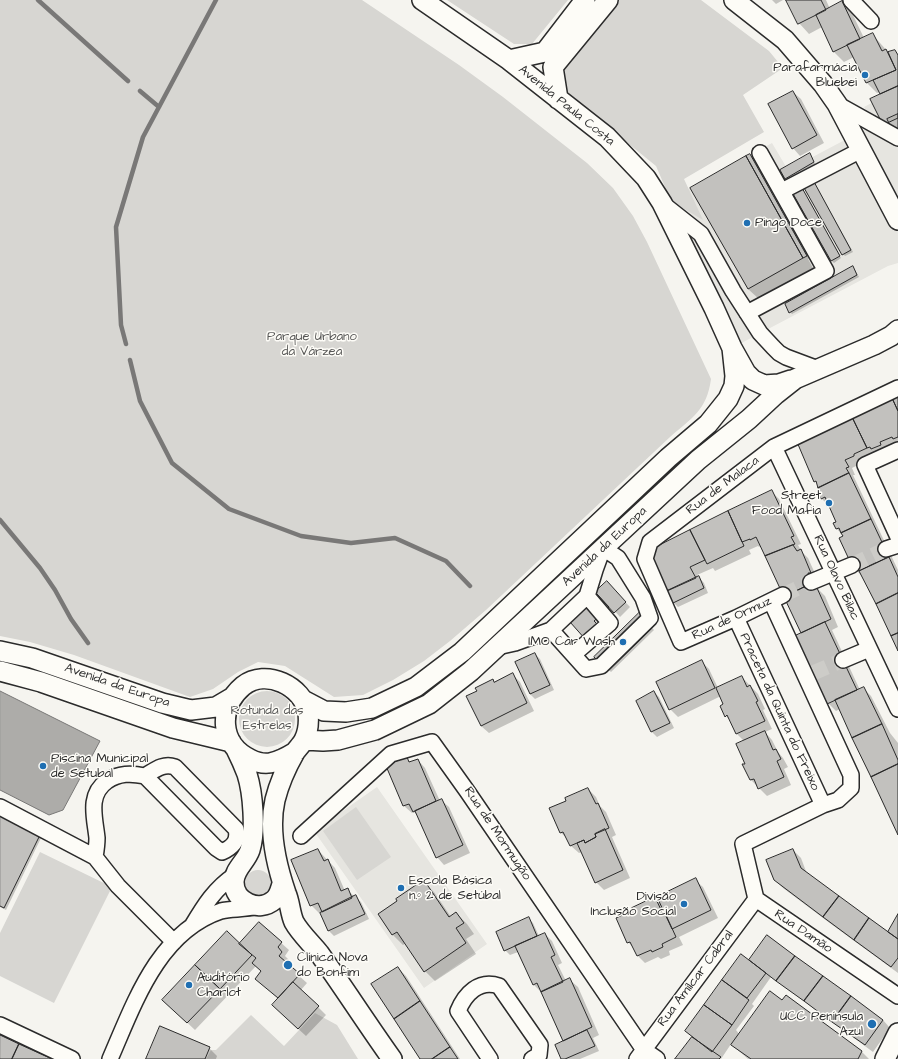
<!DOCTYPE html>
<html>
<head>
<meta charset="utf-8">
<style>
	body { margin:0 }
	canvas { display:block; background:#f5f4ef }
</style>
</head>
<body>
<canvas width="898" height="1059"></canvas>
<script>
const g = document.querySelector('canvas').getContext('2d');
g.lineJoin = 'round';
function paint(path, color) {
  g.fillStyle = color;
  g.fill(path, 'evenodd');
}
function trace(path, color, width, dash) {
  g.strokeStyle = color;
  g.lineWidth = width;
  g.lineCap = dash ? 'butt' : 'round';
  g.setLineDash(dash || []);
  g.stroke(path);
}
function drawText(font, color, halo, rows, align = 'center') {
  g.font = font + ' "Architects Daughter",sans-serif';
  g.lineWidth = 3;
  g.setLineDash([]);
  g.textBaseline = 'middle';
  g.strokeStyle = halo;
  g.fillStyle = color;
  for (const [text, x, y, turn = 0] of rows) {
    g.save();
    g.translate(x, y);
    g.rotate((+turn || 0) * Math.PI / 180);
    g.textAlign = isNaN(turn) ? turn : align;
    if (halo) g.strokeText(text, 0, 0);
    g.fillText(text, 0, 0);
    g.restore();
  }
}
paint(new Path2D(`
	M898 89V263L888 266 732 348 668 214 687 190 772 143 788 170 875 124 864 107Z
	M377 787 487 944 424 988 314 831Z`), '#e6e5e0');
paint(new Path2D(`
	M0 0H362L459 65 503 97 587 163 613 188 633 216 647 242 711 379C707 410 692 418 670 437L486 610 450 641 424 661 393 680 363 695 334 697 285 666 258 662 238 672 213 689 190 697 74 655 30 642 0 636Z
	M447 0H568L532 44H514Z
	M615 0H701L769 51 783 68 743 95 764 132 684 179 703 220 671 201 656 166 587 110 562 86V67Z
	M239 719a28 28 0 1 1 56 0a28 28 0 1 1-56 0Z
	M356 807 391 857 357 880 323 831Z
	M40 852 112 887 54 1003 0 976V933Z
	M245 883a13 13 0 1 1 26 0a13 13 0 1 1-26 0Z
	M315 1013 337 1025 358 1059H206L211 1050H216L251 1015 284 1046Z`), '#d7d6d2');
const water = new Path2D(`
	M0 691 100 741 63 810 49 815 0 790Z`);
paint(water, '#adaca9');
trace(water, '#797877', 1);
paint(new Path2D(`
	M772 0H783L776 4Z
	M788 0H826L830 9 842 3 852 13 864 38 872 34 889 53 894 51 898 55V141L884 124 881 95 880 92 877 93 867 83 854 57 844 62 834 52 822 27 809 34 799 23Z
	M793 92 801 99 824 143 800 156 793 148Z
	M750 155 809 258 808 259 813 268 759 299 748 289 692 188Z
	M810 155 816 165 788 181 786 178Z
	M815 184 853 252 845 256 843 254Z
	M801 188 841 258 834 263 831 260Z
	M855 270 859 277 792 314 790 312Z
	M898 396V445L852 468 855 475H853L898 570V649L863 577 855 569 844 537 837 529 834 523 837 522 830 507 822 499 818 485 815 481Z
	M772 492 779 499 801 544 798 545 802 552 808 558 818 580 815 581 818 589 825 596 838 627 832 630 860 690 863 688 871 696 890 733 898 743V833L840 709 836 711 828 703 802 633 761 546 759 547 758 546 749 550 751 554 715 571 713 568 697 575 704 583 708 593 678 607 673 602 651 553Z
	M611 587 630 607 620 617 612 608 595 623 563 613Z
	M639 614 654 630 611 672 595 657Z
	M535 654 540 659 554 690 535 699 530 694 516 662Z
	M701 661 709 669 718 688 742 677 758 694 765 709 763 710 772 729 765 732 772 740 778 752 783 758 788 767 784 769 791 785 767 796 751 780 746 764 744 741 737 734 731 721 726 716 725 705 721 696 678 717 670 709Z
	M512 674 520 682 534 711 489 733 481 726 478 692 492 680 495 683Z
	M654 692 659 697 674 728 657 737 652 732Z
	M406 758 411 763 418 760 425 768 440 801 441 800 449 807 470 853 444 865 437 857 418 816 414 812 412 813 404 806Z
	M588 789 596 797 600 806 606 812 616 835 612 837 630 878 604 890 596 882 582 852 579 853 571 846 568 839 561 833 551 809 568 801Z
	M0 817 41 838 6 910 0 907Z
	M318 850 335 868 345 891 347 890 361 902 369 919 334 936 329 931 321 913H319L311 905Z
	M793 850 801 858 807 874 889 934 898 916V973L831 924 783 888 775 880Z
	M695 880 703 887 718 918 679 937 683 945 669 951 670 955 661 959 658 957 645 963 638 956 635 949 628 942 655 899 662 905Z
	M423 882 434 892 451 917 456 913 467 924 474 934 466 939 476 954 435 981 425 971 406 943 403 945 393 935Z
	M528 918 533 923 539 936 545 934 552 941 562 963 558 965 566 981 570 980 578 987 599 1035 593 1038 599 1051 580 1059H562L565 1041 541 992 533 984 518 952 510 955 505 950Z
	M259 923 289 950 285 956 289 960 286 964 307 983 301 990 326 1015 306 1036 281 1013 279 999 264 986 262 972 256 966 195 1030 163 1000 239 945Z
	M767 937 883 1020 890 1028 873 1052 771 977 752 1004 754 1006 736 1030 740 1035 861 1051 869 1059H748L731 1044 721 1059H676L692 1037 686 1031 741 956 749 961Z
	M398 968 406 976 460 1059H421Z
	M209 1048 217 1056 216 1059H147Z`), '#0003');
trace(new Path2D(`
	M38 0 128 81
	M140 91 159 107
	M126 344 121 325 116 227 143 137 216 0
	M130 360 140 401 172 463 229 509 301 536 351 543 395 538 446 561 470 586
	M0 520 40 568 55 590 71 619 88 643`), '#797877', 4.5);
const building = new Path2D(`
	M786 0H821L826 10 798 24Z
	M842 1 860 39 833 52 816 15Z
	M873 33 882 51 886 49 896 70 866 83 847 45Z
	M895 50 898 55V86L880 94 873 80 896 70 888 52Z
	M898 86V118L883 125 870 99Z
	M793 91 817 135 792 149 768 104Z
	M898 114V143L887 119Z
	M810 153 814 162 785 179 780 170Z
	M750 154 807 256 803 258 746 156Z
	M746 156 803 258 748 289 690 188Z
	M813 180 851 250 842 255 803 186Z
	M801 186 840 256 831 261 792 192Z
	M853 266 857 275 789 313 785 304Z
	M898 396V411L892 398Z
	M892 398 898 411V437L893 439 892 437 880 442 881 445 871 449 870 447 867 448 852 417Z
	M852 417 867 448 854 454V456L845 460 849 467 846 468 849 473 818 488 816 481 814 482 797 442Z
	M849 473 871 519 841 533 839 528 836 529 833 523 836 522 825 497 821 499 818 492 820 491 818 488Z
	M772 490 794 536 791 537 795 544 765 556 756 537 750 540V539L742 542 728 511Z
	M728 511 744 546 707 564 690 530Z
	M871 519 889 557 859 571 858 568 854 570 839 538 843 536 841 533Z
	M690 530 705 560 690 567 696 578 667 591 650 553 652 549Z
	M793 545 797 551 801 549 811 573H808L812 583 784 597 765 556Z
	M889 557 898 577V593L876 604 859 571Z
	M699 576 704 588 673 603 667 591Z
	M607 581 626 602 614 613 595 592Z
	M811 584 814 589 817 588 831 619 801 633 784 597Z
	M596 593 609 607 594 621 600 627 586 640 562 613 581 606Z
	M898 593V633L891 636 876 604Z
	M639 613 653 627 608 671 594 657Z
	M825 622 857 690 827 704 795 636Z
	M898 633V651L891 636Z
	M535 653 550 685 530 694 515 662Z
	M702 660 715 688 669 710 656 682Z
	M513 673 527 703 481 726 466 696 477 691 475 688 493 679 494 682Z
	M742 676 747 687 750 685 758 701 756 702 765 721 736 734 727 715 725 717 720 706 723 704 716 688Z
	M864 687 882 724 852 738 835 700Z
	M654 691 670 723 651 732 636 701Z
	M882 724 898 760V764L871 777 852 738Z
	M765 731 773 750 776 749 781 759 777 761 784 777 758 789 754 779 750 780 742 764H745L736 744Z
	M407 757 409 762 418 759 436 801 413 812 409 804 403 806 386 766Z
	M898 764V835L871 777Z
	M588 788 596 804 598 803 609 828 595 834 596 837 585 843 584 840 570 846 563 832 560 833 549 808 566 801 565 798Z
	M442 799 463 845 436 858 415 811Z
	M0 816 40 835 4 908 0 906Z
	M605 829 623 870 595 883 577 843 584 840 585 843 596 837 595 834Z
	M318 849 324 861 328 859 341 891 348 888 352 898 322 912 318 903 310 906 291 860Z
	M793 849 801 868 839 896 823 917 774 880 766 860Z
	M696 878 711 910 672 929 657 897Z
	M424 880 449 917 456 912 464 923 456 928 466 943 424 972 397 932 392 935 378 914 397 901 396 899Z
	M356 895 365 914 328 931 320 913Z
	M839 896 869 918 854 940 823 917Z
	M655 897 663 914 665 913 676 937 662 944 663 947 652 952 651 950 637 956 630 942 627 943 616 918 633 910 632 908Z
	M898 914V939L888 932Z
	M529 917 537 936 504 951 496 932Z
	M869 918 898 939V958L891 967 854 940Z
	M259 922 282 942 278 947 282 952 279 956 300 974 278 998 255 979 261 971 252 963 256 958 239 944Z
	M227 931 252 955 220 989 195 965Z
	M545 933 555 955 551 957 563 982 541 992 537 983 533 985 515 946Z
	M767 935 795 956 776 981 749 960Z
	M741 954 766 973 747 998 722 980Z
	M795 956 823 976 804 1001 776 981Z
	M195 965 220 989 187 1023 162 1000Z
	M398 967 420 1001 394 1019 371 984Z
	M823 976 851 996 832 1022 804 1001Z
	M570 978 592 1027 563 1041 541 992Z
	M722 980 749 1000 732 1025 704 1005Z
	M293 982 319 1006 298 1029 272 1005Z
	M770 991 782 1000 786 995 862 1051 858 1059H751L731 1045Z
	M851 996 883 1020 865 1045 832 1022Z
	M420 1001 450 1047 432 1059H420L394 1019Z
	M704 1005 732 1025 712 1052 685 1031Z
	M160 1026 210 1047 205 1059H146Z
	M587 1030 595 1046 565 1059H561L555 1045Z
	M0 1035 19 1044 12 1059H0Z
	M692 1037 721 1057 719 1059H675Z
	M19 1044 52 1059H12Z
	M450 1047 458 1059H432Z`);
paint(building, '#c2c1be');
trace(building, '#2b2b2b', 1);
trace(new Path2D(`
	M852 565 886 549
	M783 595 811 582
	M813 673 843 660`), '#cdccc8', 15, [15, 8]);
const minor = new Path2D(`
	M851 0 871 21
	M837 104 898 138
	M782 191 861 150
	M663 204 701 234 733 291 760 333 773 347 779 353 786 357 818 369
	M747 313 826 271 760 153
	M774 447 898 709
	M898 450 865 465 898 537
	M886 549 898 545
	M811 582 852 565
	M783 595 736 618 681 642 645 559 650 542 774 447 898 388
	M736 618 823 805 838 800 851 788V775L771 601
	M497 647 515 643 551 630 586 669 601 666 650 618 643 598 618 558 603 548 595 570 587 596 551 630
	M574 654 610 623 587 596
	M843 660 869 649
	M823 805 743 844 756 899 898 996
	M0 807 95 857 118 886 174 942
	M301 836 391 754 432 742 467 791 644 1050 657 1059
	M95 857C96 851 97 844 97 838 95 818 87 795 107 781 119 773 131 773 145 776L216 848 222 852C233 847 239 841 236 829L175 767C163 763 155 770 145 776
	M192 926C204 906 215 888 235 875
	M0 1025 72 1059
	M110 1059C134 1004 158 932 221 911 232 908 245 910 257 906
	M490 1059 458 1011C465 994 479 979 499 986L540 1045 539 1055 532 1059
	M637 1059 756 899`);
const major = new Path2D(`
	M422 0 509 60 607 137 646 178 662 203 714 308 732 348 746 373 753 380 764 385 779 384 791 380
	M734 0 785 40 823 84 837 104 898 220
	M509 60 545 52 585 0
	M558 99 553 67 608 0
	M0 651 32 658 162 703 191 710 216 707 233 697
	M0 671 41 682 173 728 231 742
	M303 700 324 711 346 712 372 708 416 687 462 652 668 458 708 424 728 399 734 386 735 376 732 348
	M304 740 323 741 338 740 375 730 429 704 471 671 698 460 749 419 776 394 795 379 874 345 891 336 898 330
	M236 749C240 757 244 766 247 774 253 793 256 831 250 850 246 862 234 869 234 882 234 902 259 913 274 900 279 896 280 890 282 884
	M295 752C287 757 280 761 270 763 264 764 256 762 250 759 219 744 218 707 243 686 266 668 303 686 308 713 309 722 308 732 304 740 302 744 298 748 295 752 287 766 279 784 275 800 268 831 276 864 286 893 290 902 290 913 294 922 300 933 311 943 319 953 344 988 367 1024 392 1059
	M885 1059 898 1033`);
trace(minor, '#2b2b2b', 18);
trace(major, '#2b2b2b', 22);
trace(minor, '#fdfcf7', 15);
trace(major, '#fdfcf7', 19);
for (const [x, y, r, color] of [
	[865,75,4,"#1f6fb2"],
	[747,223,4,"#1f6fb2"],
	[829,503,4,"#1f6fb2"],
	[623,642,4,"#1f6fb2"],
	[43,766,4,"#1f6fb2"],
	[401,888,4,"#1f6fb2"],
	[684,904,4,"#1f6fb2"],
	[288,965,5,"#1f6fb2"],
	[189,985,4,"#1f6fb2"],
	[872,1024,5,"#1f6fb2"]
]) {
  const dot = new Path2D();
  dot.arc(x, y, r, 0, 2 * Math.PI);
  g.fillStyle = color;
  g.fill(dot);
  trace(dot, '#fdfcf7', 1.5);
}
drawText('13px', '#2b2b2b', '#fdfcf7', [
	["Parafarmácia",857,68],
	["Bluebei",857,83],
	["Pingo Doce",755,223,"left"],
	["Street",821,496],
	["Food Mafia",821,511],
	["IMO Car Wash",615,642],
	["Piscina Municipal",51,759,"left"],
	["de Setubal",51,774,"left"],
	["Escola Básica",409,881,"left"],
	["n.º 2 de Setúbal",409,896,"left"],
	["Divisão",676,897],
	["Inclusão Social",676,912],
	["Clínica Nova",297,958,"left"],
	["do Bonfim",297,973,"left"],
	["Auditório",197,978,"left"],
	["Charlot",197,993,"left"],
	["UCC Península",863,1017],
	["Azul",863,1032]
], 'right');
drawText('13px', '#2b2b2b', '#fdfcf7', [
	["Avenida Paula Costa",566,106,39],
	["Rua de Malaca",723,486,-37],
	["Avenida da Europa",605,547,-43],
	["Rua Olavo Bilac",836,578,65],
	["Rua de Ormuz",732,619,-25],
	["Avenida da Europa",117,686,19],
	["Praceta da Quinta do Freixo",779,712,65],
	["Rua de Mormugão",497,834,56],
	["Rua Damão",803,932,34],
	["Rua Amílcar Cabral",696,979,-53]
]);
drawText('13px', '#565655', '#fdfcf7', [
	["Parque Urbano",312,337],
	["da Várzea",312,352],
	["Rotunda das",267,711],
	["Estrelas",267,726]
]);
</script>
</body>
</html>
